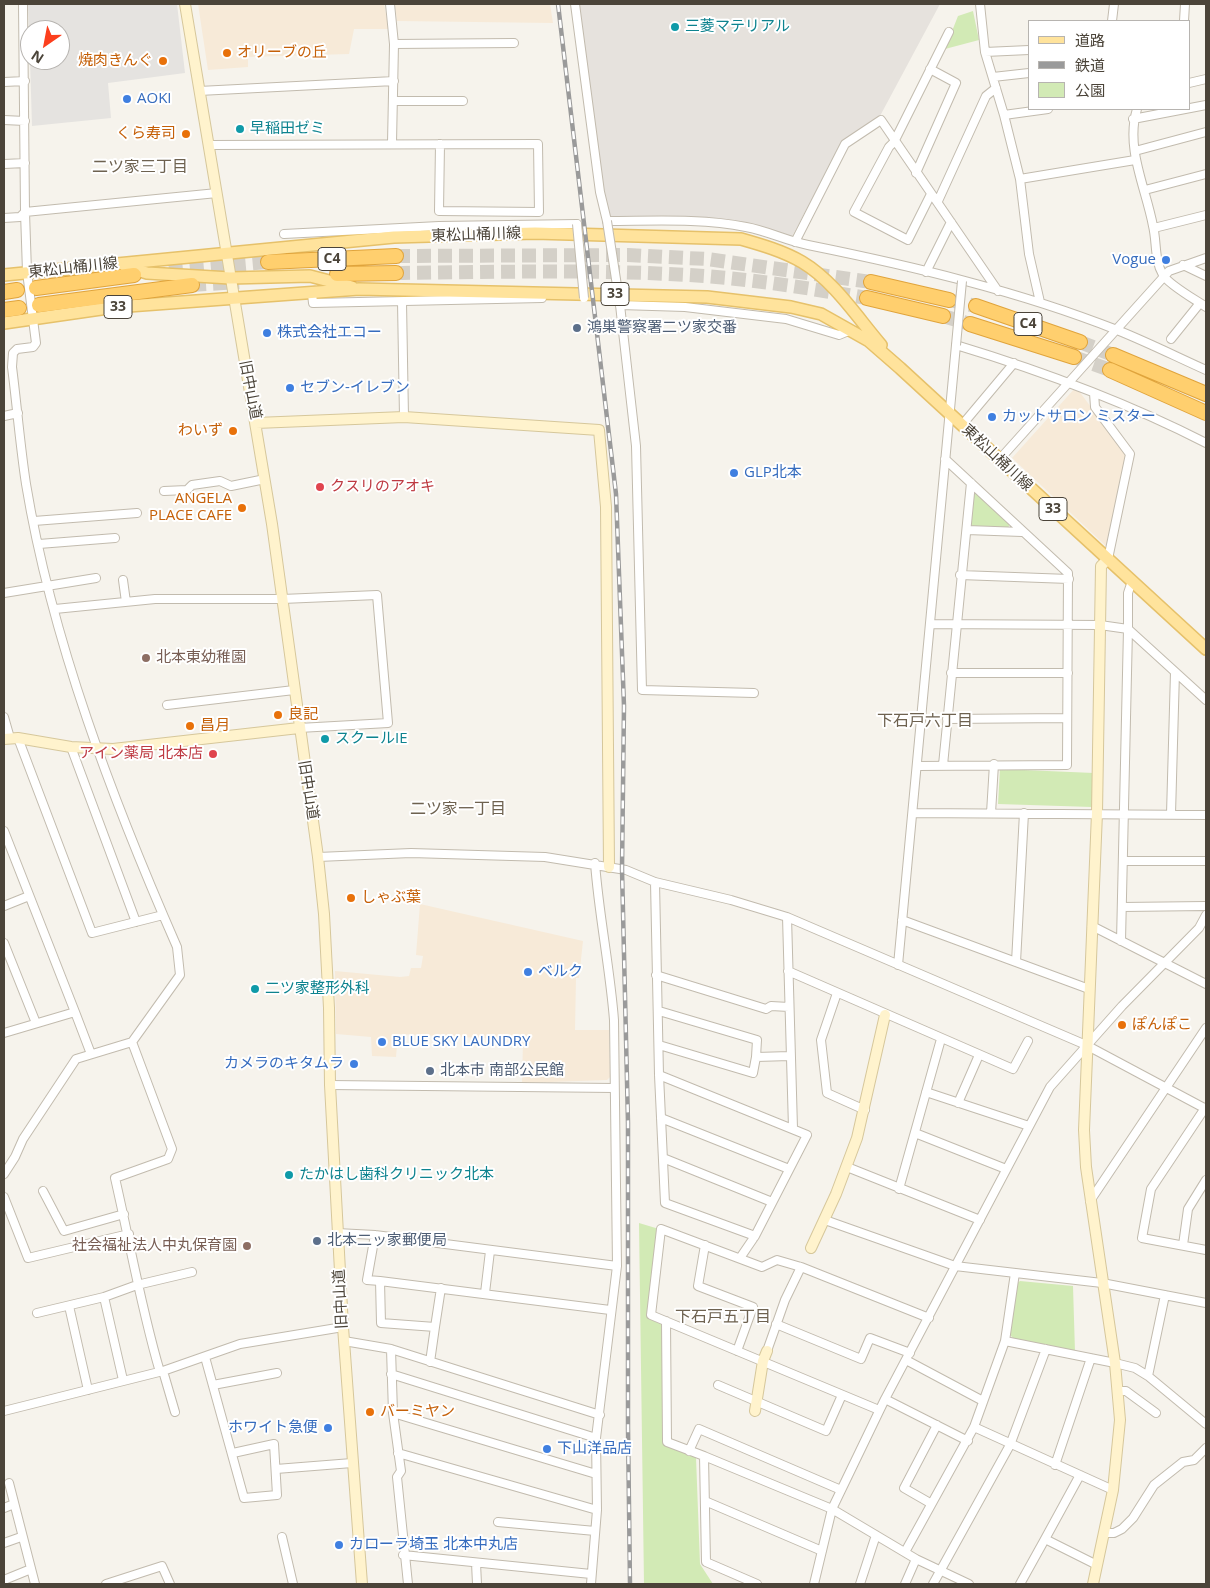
<!DOCTYPE html>
<html>
<head>
<meta charset="utf-8">
<style>
	body { margin:0 }
	#map { position:relative; width:1210px; height:1588px; overflow:hidden; background:#f6f3ec; font-family:"Open Sans","Noto Sans JP",sans-serif }
	canvas { display:block }
	.frame { position:absolute; inset:0; border:5px solid #4b4439; pointer-events:none }
	.legend { position:absolute; left:1028px; top:20px; width:162px; height:90px; box-sizing:border-box; background:#fff; border:1px solid #b7b4b0; margin:0; padding:6px 9px; list-style:none; font-size:15px; color:#4b4439 }
	.legend li { display:flex; align-items:center; gap:10px; height:25px }
	.legend b { width:25px; border:1px solid #b7b4b0 }
	.north { position:absolute; left:20px; top:20px; width:50px; height:50px; box-sizing:border-box; background:#fff; border:1px solid #b7b4b0; border-radius:50%; rotate:213deg; font-size:14px; font-weight:700; line-height:20px; text-align:center; color:#4b4439 }
	.north::after { content:''; display:block; margin:auto; width:18px; height:22px; background:#fc3f1d; clip-path:polygon(50% 0,100% 100%,50% 72%,0 100%) }
</style>
</head>
<body>
<div id="map">
<canvas width="1210" height="1588"></canvas>
<div class="frame"></div>
<ul class="legend">
<li><b style="height:6px;background:#ffe39c"></b>道路</li>
<li><b style="height:6px;background:#9a9a9a"></b>鉄道</li>
<li><b style="height:14px;background:#d2eab5"></b>公園</li>
</ul>
<div class="north">N</div>
</div>
<script>
const g = document.querySelector('canvas').getContext('2d');
g.lineJoin = 'round';
function paint(path, color) {
  g.fillStyle = color;
  g.fill(path, 'evenodd');
}
function trace(path, color, width, dash) {
  g.strokeStyle = color;
  g.lineWidth = width;
  g.lineCap = dash ? 'butt' : 'round';
  g.setLineDash(dash || []);
  g.stroke(path);
}
function drawText(font, color, halo, rows, align = 'center') {
  g.font = font + ' "Open Sans","Noto Sans JP",sans-serif';
  g.lineWidth = 4;
  g.setLineDash([]);
  g.textBaseline = 'middle';
  g.strokeStyle = halo;
  g.fillStyle = color;
  for (const [text, x, y, turn = 0] of rows) {
    g.save();
    g.translate(x, y);
    g.rotate((+turn || 0) * Math.PI / 180);
    g.textAlign = isNaN(turn) ? turn : align;
    if (halo) g.strokeText(text, 0, 0);
    g.fillText(text, 0, 0);
    g.restore();
  }
}
paint(new Path2D(`
	M198 4H384L389 29H354L349 54 248 57V67L208 70Z
	M395 4H550L553 23 397 21Z
	M1076 387 1126 454 1107 547 1012 458Z
	M420 904 583 941 579 978H576L575 1030H609L610 1077 607 1080 522 1083 523 1040 398 1034 396 1057 372 1056 371 1037 336 1034 335 971 400 977 409 976 411 968H421L423 956 416 955Z`), '#f7ead8');
paint(new Path2D(`
	M578 4H940L880 116 842 143 790 240 757 227 707 217 607 221Z`), '#e6e2dd');
paint(new Path2D(`
	M973 11 979 40 945 49 958 16Z
	M976 493 1010 524 1008 528 973 527 970 524 973 495Z
	M1000 769 1094 773 1092 807 998 804Z
	M639 1223 659 1229 652 1320 667 1327 665 1446 696 1457 700 1564 713 1584H644Z
	M1020 1281 1073 1286 1075 1352 1014 1339 1010 1335 1016 1284Z`), '#d2eab5');
paint(new Path2D(`
	M28 4H177L185 73 108 83 111 118 32 126 30 60H60V30H30V57Z`), '#e5e3e0');
trace(new Path2D(`
	M396 256 628 255 707 259 871 282
	M169 271 268 262
	M396 273C499 272 602 269 704 276 759 280 813 289 867 298
	M192 285 239 282
	M949 300 976 306
	M943 316 970 324
	M1080 342 1113 355
	M1074 357 1110 370`), '#d4d0c8', 14, [14, 7]);
const street = new Path2D(`
	M390 4 394 44 392 143
	M575 4 600 192 607 221C653 221 701 218 746 227 768 231 787 241 808 245 912 266 1018 291 1117 330 1147 342 1177 357 1206 370
	M980 4 985 52 1004 115 1020 179 1029 254 1040 302
	M1112 21 1114 4
	M1184 21 1185 4
	M394 44 514 43
	M985 52 1029 50
	M993 77 1029 73
	M4 82 25 81
	M1189 83 1206 79
	M199 91 394 81
	M393 101H463
	M1137 109C1125 148 1146 188 1153 226 1157 242 1154 260 1163 275 1169 285 1196 300 1206 307
	M1004 115 1048 109
	M1133 119 1206 105
	M4 120 25 121
	M208 145 538 144 539 212 439 211 440 144
	M1135 151 1206 132
	M4 164 25 163
	M916 173 956 83 930 69
	M1020 179 1135 160
	M1145 190 1206 174
	M931 194 908 240 854 212 889 147 894 142 949 32
	M938 201 986 96 996 88
	M4 218 20 217 25 212 217 193
	M1154 228 1206 215
	M284 234 439 226 577 224
	M795 242 845 144 881 120 998 291
	M1183 265 1206 276
	M926 272 951 222
	M312 294 313 303 542 298
	M402 302 404 417
	M1171 339 1200 303
	M1094 393 1095 407 1130 454 1108 559
	M4 416 18 413
	M962 425 1014 363
	M999 460 1169 271 1206 258
	M164 491 187 490 192 485 220 481 231 486 265 479
	M34 521 137 513
	M967 530 1022 532
	M39 544 115 538
	M960 575 1069 579
	M123 580 126 602
	M1132 581 1128 593V629L1206 700
	M4 593 96 578
	M55 609 155 599H282L377 595 388 723 299 728
	M931 624 1100 625 1128 629 1121 941
	M951 673H1068
	M754 693 642 690 636 446 620 305 685 307 786 319 839 335 851 330
	M167 705 294 690
	M4 717 10 738
	M947 719 1067 718
	M18 738 92 933 163 915
	M71 747 136 922
	M943 765 971 483
	M918 766 1067 765 1068 573 945 459
	M913 813 1206 815
	M991 813 994 764
	M1171 814 1175 672
	M4 831 75 1012 4 1033
	M318 857 411 853 545 857 626 870 655 882 731 900 787 917 1086 1045 1206 1109
	M1124 861H1206
	M655 882 659 1075 665 1203 755 1236
	M4 906 29 896
	M1122 907 1206 906
	M787 917 793 1128
	M902 920 1089 989
	M1092 926 1206 984
	M4 943 36 1023
	M1016 962 1024 813
	M898 965 956 345C1042 371 1126 402 1206 443
	M788 971 1013 1069 1028 1041
	M656 975 766 1009 771 1006 789 1007
	M837 993 821 1040 827 1093 865 1110
	M659 1011 757 1040 756 1057
	M75 1012 91 1054
	M132 1042 172 1149 168 1159 115 1178C130 1243 141 1308 160 1372
	M659 1045 753 1073 756 1057 790 1056
	M659 1075 807 1135 755 1236 740 1258
	M330 1085 614 1088
	M926 1092 1029 1126
	M958 1103 979 1055
	M1205 1108 1151 1189 1142 1238 1206 1250
	M661 1118 789 1169
	M915 1133 1006 1169
	M663 1158 772 1202
	M847 1167 980 1220
	M4 1174 15 1157 23 1139 76 1059 132 1042 180 975 177 947C113 801 52 641 26 484 20 445 17 406 12 367L13 353 17 349 33 347 36 343 27 272 25 212 23 4
	M899 1189 941 1039
	M43 1191 64 1231 124 1214
	M4 1197 28 1258 129 1234
	M1090 1201 1206 1028
	M825 1220 955 1266 1102 1283 1206 1303
	M337 1233 375 1235 617 1266
	M375 1235 367 1280 380 1281
	M705 1245 698 1286 753 1307 737 1351
	M1183 1245 1188 1209 1206 1180
	M441 1288 435 1327 381 1323 380 1281 610 1310
	M485 1293 490 1251
	M104 1297 123 1380
	M69 1306 88 1390
	M37 1313 104 1297 137 1285 192 1272
	M666 1321 667 1442 704 1456 706 1562 757 1584
	M776 1324 861 1359 870 1338 910 1353
	M344 1341 391 1349 393 1413 401 1471 397 1477 408 1584
	M1005 1341 1115 1363 1135 1368 1148 1376 1165 1295
	M391 1349 600 1415
	M767 1351 785 1300 801 1267
	M205 1357 244 1498 277 1495 274 1444 233 1453
	M906 1360 983 1401
	M430 1362 435 1327
	M163 1371 175 1412
	M391 1374 596 1438
	M1148 1376 1206 1424
	M213 1385 277 1373
	M718 1385 826 1431 842 1395
	M1119 1391H1126L1156 1413
	M885 1399 968 1441
	M879 1410 651 1315 661 1229 762 1267 777 1260 801 1267 929 1318
	M4 1411 163 1371 240 1344 343 1327
	M393 1413 596 1474
	M974 1427 1113 1490
	M689 1451 699 1429 841 1490
	M398 1453 597 1510
	M704 1456 832 1509 916 1559 969 1584
	M1055 1465 1091 1358
	M276 1469 352 1463
	M9 1483 35 1584
	M705 1501 822 1551
	M930 1503 904 1488 937 1425
	M4 1508 14 1504
	M498 1522 595 1531
	M1104 1533H1114L1122 1529 1133 1518 1154 1485 1183 1462 1194 1460 1206 1448
	M282 1537 293 1584
	M1045 1539 1080 1475
	M4 1543 21 1537
	M905 1552 974 1427 1005 1341 1015 1273
	M403 1555 591 1574
	M476 1563 477 1584
	M4 1580 31 1569
	M106 1584 162 1566 170 1584
	M591 1584 597 1510 596 1438 617 1266 614 1020C610 968 599 916 595 863
	M814 1584 832 1509 885 1399 1050 1087 1122 1006 1199 928 1206 915
	M860 1584 876 1535
	M905 1584 916 1559
	M933 1584 1010 1445 1046 1349
	M1020 1584 1045 1539 1097 1565`);
const secondary = new Path2D(`
	M185 4 272 524 318 857 324 914 329 1008 330 1085 343 1327 362 1584
	M256 423 404 417 599 430 606 507 609 867
	M4 739 18 738 71 747 113 749 299 728
	M811 1248 836 1194 857 1138 885 1015
	M755 1411 763 1361 767 1351
	M1093 1584 1113 1490 1120 1420 1115 1363 1086 1167 1084 1130 1097 813 1101 566 1108 559`);
const primary = new Path2D(`
	M126 267 147 273 230 278 310 276 352 287
	M4 275 394 237 535 233 741 239C762 245 783 251 802 262 834 281 857 317 881 345
	M4 323 115 307 359 289 707 297 791 307 821 314 869 341 900 368 1206 649`);
const highway = new Path2D(`
	M268 262 396 256
	M337 274 396 273
	M871 282 949 300
	M36 288 134 275
	M4 292 17 290
	M867 298 943 316
	M39 305 192 285
	M976 306 1080 342
	M4 310 19 308
	M970 324 1074 357
	M1113 355 1206 394
	M1110 370 1206 413`);
trace(street, '#c2bbae', 10);
trace(secondary, '#d6c79b', 12);
trace(primary, '#e6c16a', 14);
trace(highway, '#e0a43c', 16);
trace(street, '#fff', 8);
trace(secondary, '#fff3cd', 10);
trace(primary, '#ffe39c', 11);
trace(highway, '#ffcf6e', 14);
const rail = new Path2D(`
	M558 4 616 494 624 706 622 869 628 1123V1428L630 1584`);
trace(rail, '#9a9a9a', 4.5);
trace(rail, '#fff', 2.5, [8]);
const streetBridge = new Path2D(`
	M607 221 620 305
	M577 224 584 298
	M956 345 962 281`);
trace(streetBridge, '#c2bbae', 10, []);
trace(streetBridge, '#fff', 8);
for (const [x, y, r, color] of [
	[675,27,5,"#0f9aa8"],
	[227,53,5,"#e8710a"],
	[163,61,5,"#e8710a"],
	[127,99,5,"#3f7fe0"],
	[240,129,5,"#0f9aa8"],
	[186,134,5,"#e8710a"],
	[1166,260,5,"#3f7fe0"],
	[577,328,5,"#5c6f8a"],
	[267,333,5,"#3f7fe0"],
	[290,388,5,"#3f7fe0"],
	[992,417,5,"#3f7fe0"],
	[233,431,5,"#e8710a"],
	[734,473,5,"#3f7fe0"],
	[320,487,5,"#e0444e"],
	[242,508,5,"#e8710a"],
	[146,658,5,"#8d6e63"],
	[278,715,5,"#e8710a"],
	[190,726,5,"#e8710a"],
	[325,739,5,"#0f9aa8"],
	[213,754,5,"#e0444e"],
	[351,898,5,"#e8710a"],
	[528,972,5,"#3f7fe0"],
	[255,989,5,"#0f9aa8"],
	[1122,1025,5,"#e8710a"],
	[382,1042,5,"#3f7fe0"],
	[354,1064,5,"#3f7fe0"],
	[430,1071,5,"#5c6f8a"],
	[289,1175,5,"#0f9aa8"],
	[317,1241,5,"#5c6f8a"],
	[247,1246,5,"#8d6e63"],
	[370,1412,5,"#e8710a"],
	[328,1428,5,"#3f7fe0"],
	[547,1449,5,"#3f7fe0"],
	[339,1545,5,"#3f7fe0"]
]) {
  const dot = new Path2D();
  dot.arc(x, y, r, 0, 2 * Math.PI);
  g.fillStyle = color;
  g.fill(dot);
  trace(dot, '#fff', 2);
}
for (const [x, y, w] of [
	[332,259,28],
	[615,294,28],
	[118,307,28],
	[1028,324,28],
	[1053,509,28]
]) {
  const box = new Path2D();
  box.roundRect(x - w / 2, y - 11.5, w, 23, 4);
  g.fillStyle = '#fff';
  g.fill(box);
  trace(box, '#4b4439', 1);
}
drawText('bold 14px', '#4b4439', null, [
	["C4",332,259],
	["33",615,294],
	["33",118,307],
	["C4",1028,324],
	["33",1053,509]
]);
drawText('15px', '#0d838f', '#fff', [
	["三菱マテリアル",685,27],
	["早稲田ゼミ",250,129],
	["スクールIE",335,739],
	["二ツ家整形外科",265,989],
	["たかはし歯科クリニック北本",299,1175]
], 'left');
drawText('15px', '#c56008', '#fff', [
	["オリーブの丘",237,53],
	["焼肉きんぐ",153,61,"right"],
	["くら寿司",176,134,"right"],
	["わいず",223,431,"right"],
	["ANGELA",232,499,"right"],
	["PLACE CAFE",232,516,"right"],
	["良記",288,715],
	["昌月",200,726],
	["しゃぶ葉",361,898],
	["ぽんぽこ",1132,1025],
	["バーミヤン",380,1412]
], 'left');
drawText('15px', '#366cbe', '#fff', [
	["AOKI",137,99],
	["Vogue",1156,260,"right"],
	["株式会社エコー",277,333],
	["セブン-イレブン",300,388],
	["カットサロン ミスター",1002,417],
	["GLP北本",744,473],
	["ベルク",538,972],
	["BLUE SKY LAUNDRY",392,1042],
	["カメラのキタムラ",344,1064,"right"],
	["ホワイト急便",318,1428,"right"],
	["下山洋品店",557,1449],
	["カローラ埼玉 北本中丸店",349,1545]
], 'left');
drawText('15px', '#4b4439', '#fff', [
	["東松山桶川線",476,235,-2],
	["東松山桶川線",73,268,-6],
	["旧中山道",250,390,79],
	["東松山桶川線",997,458,43],
	["旧中山道",308,790,81],
	["旧中山道",341,1299,-93]
]);
drawText('15px', '#4e5e75', '#fff', [
	["鴻巣警察署二ツ家交番",587,328],
	["北本市 南部公民館",440,1071],
	["北本二ッ家郵便局",327,1241]
], 'left');
drawText('15px', '#be3a42', '#fff', [
	["クスリのアオキ",330,487],
	["アイン薬局 北本店",203,754,"right"]
], 'left');
drawText('15px', '#785e54', '#fff', [
	["北本東幼稚園",156,658],
	["社会福祉法人中丸保育園",237,1246,"right"]
], 'left');
drawText('16px', '#6e6250', '#fff', [
	["二ツ家三丁目",140,167],
	["下石戸六丁目",925,721],
	["二ツ家一丁目",458,809],
	["下石戸五丁目",723,1317]
]);
</script>
</body>
</html>
